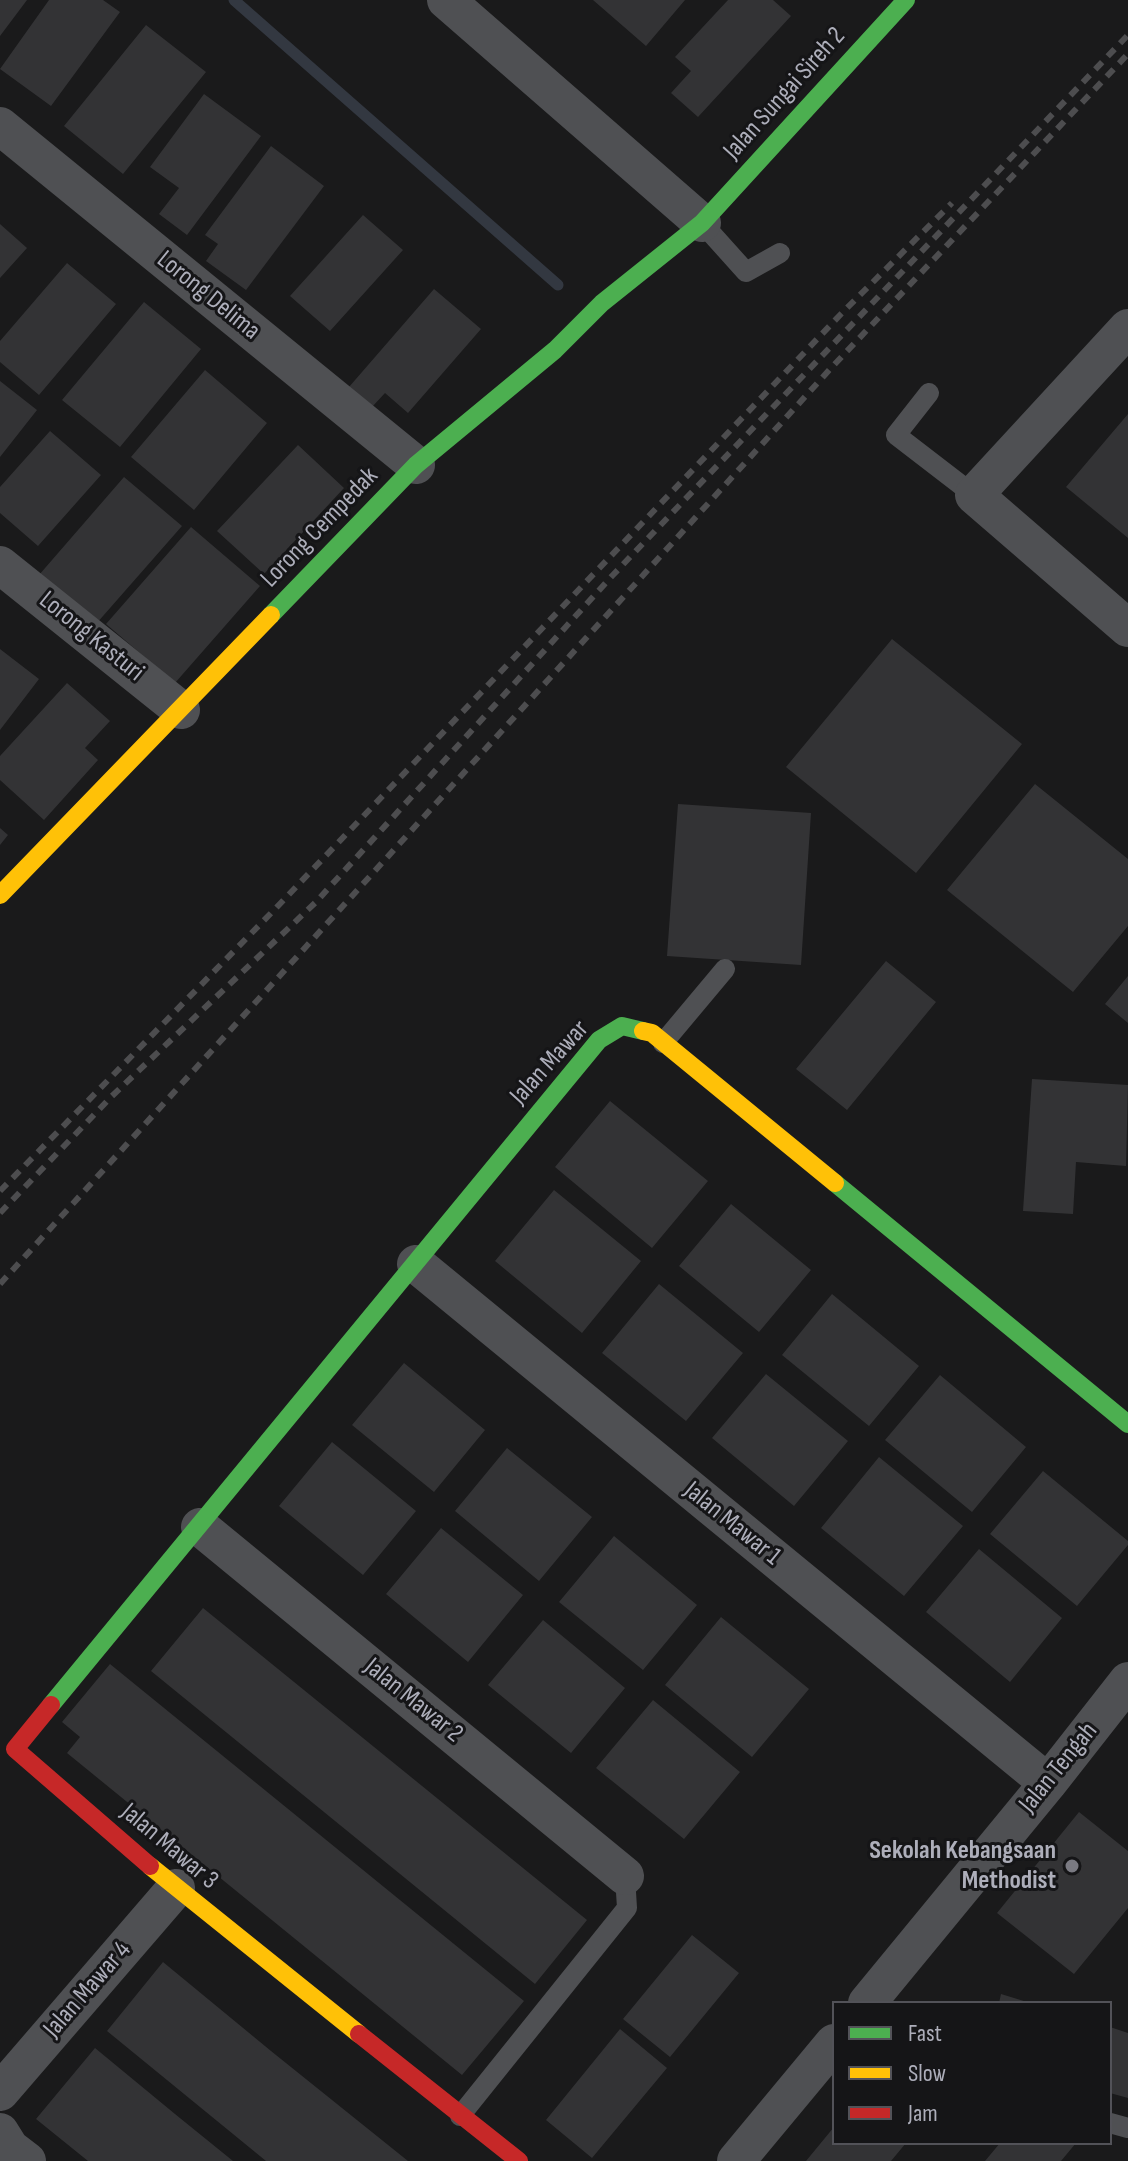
<!DOCTYPE html>
<html>
<head>
<meta charset="utf-8">
<style>
	body { margin:0 }
	#map { position:relative; width:1128px; height:2161px; overflow:hidden; background:#1a1a1b; font-family:"Sofia Sans Condensed",sans-serif }
	canvas { display:block }
	.legend { position:absolute; left:832px; top:2001px; width:280px; height:144px; box-sizing:border-box; background:#151517; border:2px solid #525258; margin:0; padding:10px 14px; list-style:none; font-size:24px; color:#adaeba }
	.legend li { display:flex; align-items:center; gap:16px; height:40px }
	.legend b { width:40px; border:2px solid #525258 }
</style>
</head>
<body>
<div id="map">
<canvas width="1128" height="2161"></canvas>
<ul class="legend">
<li><b style="height:10px;background:#4caf50"></b>Fast</li>
<li><b style="height:10px;background:#ffc107"></b>Slow</li>
<li><b style="height:10px;background:#c62828"></b>Jam</li>
</ul>
</div>
<script>
const g = document.querySelector('canvas').getContext('2d');
g.lineJoin = 'round';
function trace(path, color, width, dash) {
  g.strokeStyle = color;
  g.lineWidth = width;
  g.lineCap = dash ? 'butt' : 'round';
  g.setLineDash(dash || []);
  g.stroke(path);
}
function paint(path, color) {
  g.fillStyle = color;
  g.fill(path, 'evenodd');
}
function drawText(font, color, halo, rows, align = 'center') {
  g.font = font + ' "Sofia Sans Condensed",sans-serif';
  g.lineWidth = 6;
  g.setLineDash([]);
  g.textBaseline = 'middle';
  g.strokeStyle = halo;
  g.fillStyle = color;
  for (const [text, x, y, turn = 0] of rows) {
    g.save();
    g.translate(x, y);
    g.rotate((+turn || 0) * Math.PI / 180);
    g.textAlign = isNaN(turn) ? turn : align;
    if (halo) g.strokeText(text, 0, 0);
    g.fillText(text, 0, 0);
    g.restore();
  }
}
trace(new Path2D(`
	M234 0 558 285`), '#333841', 11);
paint(new Path2D(`
	M0 0H27L0 36Z
	M49 0H103L120 12 51 106 0 69Z
	M593 0H685L646 46Z
	M728 0H773L791 16 698 117 671 93 691 71 675 57Z
	M146 25 206 72 123 174 64 126Z
	M204 94 261 136 187 235 159 214 179 188 150 167Z
	M271 146 324 186 246 290 206 261 218 244 205 235Z
	M363 215 403 250 330 331 290 296Z
	M0 224 27 248 0 278Z
	M67 263 116 304 39 395 0 362V341Z
	M434 289 481 329 408 413 385 393 372 407 349 387Z
	M144 302 201 349 120 447 62 400Z
	M205 370 267 423 194 510 131 457Z
	M0 381 37 410 0 457Z
	M1128 414V538L1066 487Z
	M50 431 101 475 38 546 0 513V487Z
	M298 445 344 488 264 574 217 531Z
	M124 477 182 526 96 624 39 575Z
	M191 527 260 586 175 683 106 624Z
	M892 639 1022 744 916 873 786 767Z
	M0 649 39 679 0 730Z
	M67 683 110 721 85 748 98 760 44 820 0 780V756Z
	M1035 784 1128 859V926L1073 992 947 890Z
	M678 804 811 813 801 965 667 956Z
	M0 828 8 835 0 845Z
	M886 961 936 1002 847 1110 796 1069Z
	M1128 976V1023L1105 1004Z
	M1032 1079 1128 1085 1126 1166 1076 1162 1073 1214 1023 1211Z
	M610 1101 708 1181 652 1248 555 1167Z
	M554 1190 641 1261 582 1333 495 1261Z
	M731 1204 811 1270 759 1332 679 1266Z
	M659 1284 743 1353 686 1421 602 1353Z
	M832 1294 919 1366 869 1426 782 1355Z
	M404 1363 485 1430 434 1492 352 1425Z
	M766 1374 848 1441 794 1506 712 1438Z
	M940 1375 1026 1447 972 1512 885 1440Z
	M332 1442 416 1511 363 1575 279 1506Z
	M507 1448 592 1517 539 1581 455 1511Z
	M879 1457 963 1526 904 1596 821 1528Z
	M1043 1471 1128 1541V1545L1077 1606 990 1534Z
	M441 1528 523 1595 468 1662 386 1594Z
	M614 1536 697 1605 643 1670 559 1602Z
	M979 1549 1062 1618 1010 1682 926 1612Z
	M203 1608 587 1920 535 1984 151 1671Z
	M721 1617 809 1689 752 1757 665 1685Z
	M543 1620 625 1688 571 1753 488 1685Z
	M110 1664 524 2001 462 2075 67 1753 80 1737 62 1722Z
	M653 1700 740 1772 684 1839 596 1768Z
	M1079 1812 1128 1851V1908L1074 1974 997 1913Z
	M692 1935 739 1973 670 2057 623 2019Z
	M163 1962 271 2051 408 2161H266L107 2031Z
	M1001 1994 1027 2002V2003H999Z
	M1110 2027 1128 2033V2098L1110 2093Z
	M620 2029 667 2068 592 2158 546 2120Z
	M95 2048 175 2114 233 2161H88L36 2119Z
	M834 2127V2143H906L891 2161H806Z
	M1000 2143H1076L1061 2161H985Z`), '#333335');
trace(new Path2D(`
	M702 223 746 272 780 253
	M929 393 896 435 974 495
	M663 1043 725 969
	M460 2116 627 1908 625 1876
	M1110 2123 1128 2128`), '#4f5053', 20);
trace(new Path2D(`
	M446 0 702 223
	M0 126 416 465
	M1128 328 974 495 1128 628
	M0 565 181 710
	M416 1264 1048 1783
	M200 1527 625 1876
	M867 2003 1048 1783 1128 1681
	M0 2092 176 1888
	M0 2132 10 2148 27 2161
	M736 2161 834 2043`), '#4f5053', 38);
trace(new Path2D(`
	M271 615 416 465 555 350 602 303 702 223 906 0
	M835 1183 1128 1424
	M51 1705 599 1040 622 1026 643 1031`), '#4caf50', 18);
trace(new Path2D(`
	M0 895 271 615
	M643 1031 652 1033 835 1183
	M150 1866 359 2034`), '#ffc107', 18);
trace(new Path2D(`
	M51 1705 15 1749 150 1866
	M359 2034 519 2161`), '#c62828', 18);
trace(new Path2D(`
	M0 1191 276 908 841 314 952 203
	M0 1213 111 1097 316 902 612 576 1128 35
	M0 1284 832 367 1128 54`), '#4d4d4f', 6, [10, 8]);
for (const [x, y, r, color] of [
	[1072,1866,8,"#7a7a82"]
]) {
  const dot = new Path2D();
  dot.arc(x, y, r, 0, 2 * Math.PI);
  g.fillStyle = color;
  g.fill(dot);
  trace(dot, '#151517', 3);
}
drawText('26px', '#adaeba', '#151517', [
	["Jalan Sungai Sireh 2",785,94,-48],
	["Lorong Delima",208,296,39],
	["Lorong Cempedak",320,528,-46],
	["Lorong Kasturi",91,637,39],
	["Jalan Mawar",550,1063,-48],
	["Jalan Mawar 1",732,1524,39],
	["Jalan Mawar 2",413,1701,39],
	["Jalan Tengah",1059,1768,-51],
	["Jalan Mawar 3",169,1847,40],
	["Jalan Mawar 4",88,1990,-49]
]);
drawText('bold 26px', '#adaeba', '#151517', [
	["Sekolah Kebangsaan",1056,1851],
	["Methodist",1056,1881]
], 'right');
</script>
</body>
</html>
